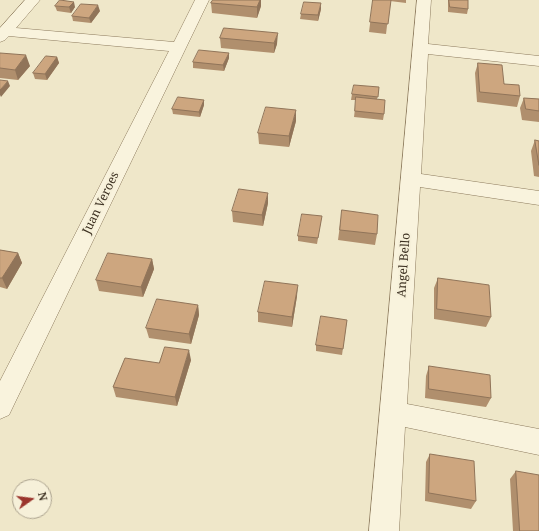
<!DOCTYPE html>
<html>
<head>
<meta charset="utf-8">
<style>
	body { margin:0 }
	#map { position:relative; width:539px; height:531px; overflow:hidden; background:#efe7c9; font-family:"Noto Serif",serif }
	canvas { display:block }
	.north { position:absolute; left:12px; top:479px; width:40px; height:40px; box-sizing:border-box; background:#f6f0d9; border:1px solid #aca38f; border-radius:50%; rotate:76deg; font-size:11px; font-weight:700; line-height:16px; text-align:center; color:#3c3021 }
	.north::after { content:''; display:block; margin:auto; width:14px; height:18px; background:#9b352d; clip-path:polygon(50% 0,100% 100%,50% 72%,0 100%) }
</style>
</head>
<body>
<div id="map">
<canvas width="539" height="531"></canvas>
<div class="north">N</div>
</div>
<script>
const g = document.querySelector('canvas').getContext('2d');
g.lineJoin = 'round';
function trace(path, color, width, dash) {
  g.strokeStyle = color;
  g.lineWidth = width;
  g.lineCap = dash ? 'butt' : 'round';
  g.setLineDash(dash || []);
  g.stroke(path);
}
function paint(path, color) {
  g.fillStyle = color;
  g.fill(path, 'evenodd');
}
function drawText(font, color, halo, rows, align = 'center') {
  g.font = font + ' "Noto Serif",serif';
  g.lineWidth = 4;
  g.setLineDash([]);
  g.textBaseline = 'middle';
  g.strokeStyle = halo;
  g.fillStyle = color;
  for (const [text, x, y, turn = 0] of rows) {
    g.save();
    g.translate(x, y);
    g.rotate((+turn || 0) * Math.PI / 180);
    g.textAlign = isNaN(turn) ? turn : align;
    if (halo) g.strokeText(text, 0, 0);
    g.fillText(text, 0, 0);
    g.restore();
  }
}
const street = new Path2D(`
	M25 0H40L16 28 174 42 195 0H209L9 415 0 419V381L169 51 9 36 5 40 0 42V28Z
	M417 0H431L428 44 539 56V66L428 54 421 174 539 191V205L420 187 407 404 539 429V455L405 427 399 531H369Z`);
trace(street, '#8c7a5d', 1);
paint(street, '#f9f3dd');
paint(new Path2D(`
	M213 0H261V6L257 18 212 13 211 3Z
	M373 0H406V3L390 1 386 34 369 32Z
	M448 0H468V9L467 14 448 12Z
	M55 6 75 7 71 13 57 11Z
	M321 9 318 21 300 19 301 14Z
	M100 11 91 23 73 21 72 16Z
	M224 28 277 44 274 53 221 48 220 38Z
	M0 53 30 66 18 80 0 78Z
	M229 53V58L224 71 193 68V62Z
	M57 57 59 63 47 80 35 79 33 73Z
	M478 63 520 96 517 107 477 102 475 73Z
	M379 87 377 99 384 114 383 120 354 117 356 100H351L352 94Z
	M524 98 539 99V122L522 120 520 108Z
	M204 100V105L200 117 173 114 172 109Z
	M296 121 289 147 259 144 258 133Z
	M535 140 539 141V177L534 176 531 151Z
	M268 203 263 226 233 222 232 211Z
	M342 210 377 234 375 245 338 240Z
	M321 221 317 244 298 241V236Z
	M0 250 18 253 22 263 7 289 0 287Z
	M152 259 154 269 143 297 99 291 96 280Z
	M438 278 491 317 486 327 434 319V288Z
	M297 296 292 327 258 322V312Z
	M198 305 199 315 191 344 149 338 146 328Z
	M347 320 342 355 316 351V345Z
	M191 360 177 406 116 397 113 387 159 363Z
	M429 366 491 398 486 407 425 398 426 376Z
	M430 454 476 501 471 509 425 501 426 462Z
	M516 471 539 531H513L510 479Z`), '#b08f6d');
paint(new Path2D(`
	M260 0H261V6L257 18V7Z
	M74 2 75 7 71 13 69 7Z
	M321 3V9L318 21V15Z
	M98 5 100 11 91 23 89 18Z
	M278 33 277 44 274 53V43Z
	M229 53V58L224 71 223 65Z
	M26 55 30 66 18 80 15 70Z
	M57 57 59 63 47 80 45 74Z
	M8 81 10 86 1 97 0 95V90Z
	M204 100V105L200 117 199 112Z
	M296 110V121L289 147V136Z
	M268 193V203L263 226 262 215Z
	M18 253 22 263 7 289 2 278Z
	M152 259 154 269 143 297 141 287Z
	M298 285 297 296 292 327V317Z
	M198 305 199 315 191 344 189 334Z
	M189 350 191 360 177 406 175 397Z`), '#907459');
const building = new Path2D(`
	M60 0 74 2 69 7 55 6Z
	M213 0H260L257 7 211 3Z
	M373 0H391L388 24 370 22Z
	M449 0H468V9L450 7Z
	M304 2 321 3 318 15 301 14Z
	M81 4 98 5 89 18 72 16Z
	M224 28 278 33 274 43 220 38Z
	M199 50 229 53 223 65 193 62Z
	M0 53 26 55 15 70 0 68Z
	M46 56 57 57 45 74 33 73Z
	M478 63 502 65 504 84 519 85 520 96 480 92Z
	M0 80 8 81 0 90Z
	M354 85 379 87 378 97 352 94Z
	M178 97 204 100 199 112 172 109Z
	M356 97 385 100 384 114 355 111Z
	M524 98 539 99V111L526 109Z
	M266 107 296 110 289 136 258 133Z
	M535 140 539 141V165Z
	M239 189 268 193 262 215 232 211Z
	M342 210 378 215 377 234 340 230Z
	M302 214 322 216 318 238 298 236Z
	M0 250 18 253 2 278H0Z
	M108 253 152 259 141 287 96 280Z
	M438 278 489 285 491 317 437 309Z
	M265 281 298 285 292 317 258 312Z
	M157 299 198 305 189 334 146 328Z
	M321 316 347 320 343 349 316 345Z
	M165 347 189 350 175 397 113 387 125 358 159 363Z
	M429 366 490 375 491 398 429 389Z
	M430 454 474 461 476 501 429 493Z
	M516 471 539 475V531H520Z`);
paint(building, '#cda67f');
trace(building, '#907459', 1);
drawText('12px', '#3c3021', '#f6f0d9', [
	["Juan Veroes",101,203,-64],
	["Angel Bello",404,265,-86]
]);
</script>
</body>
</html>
